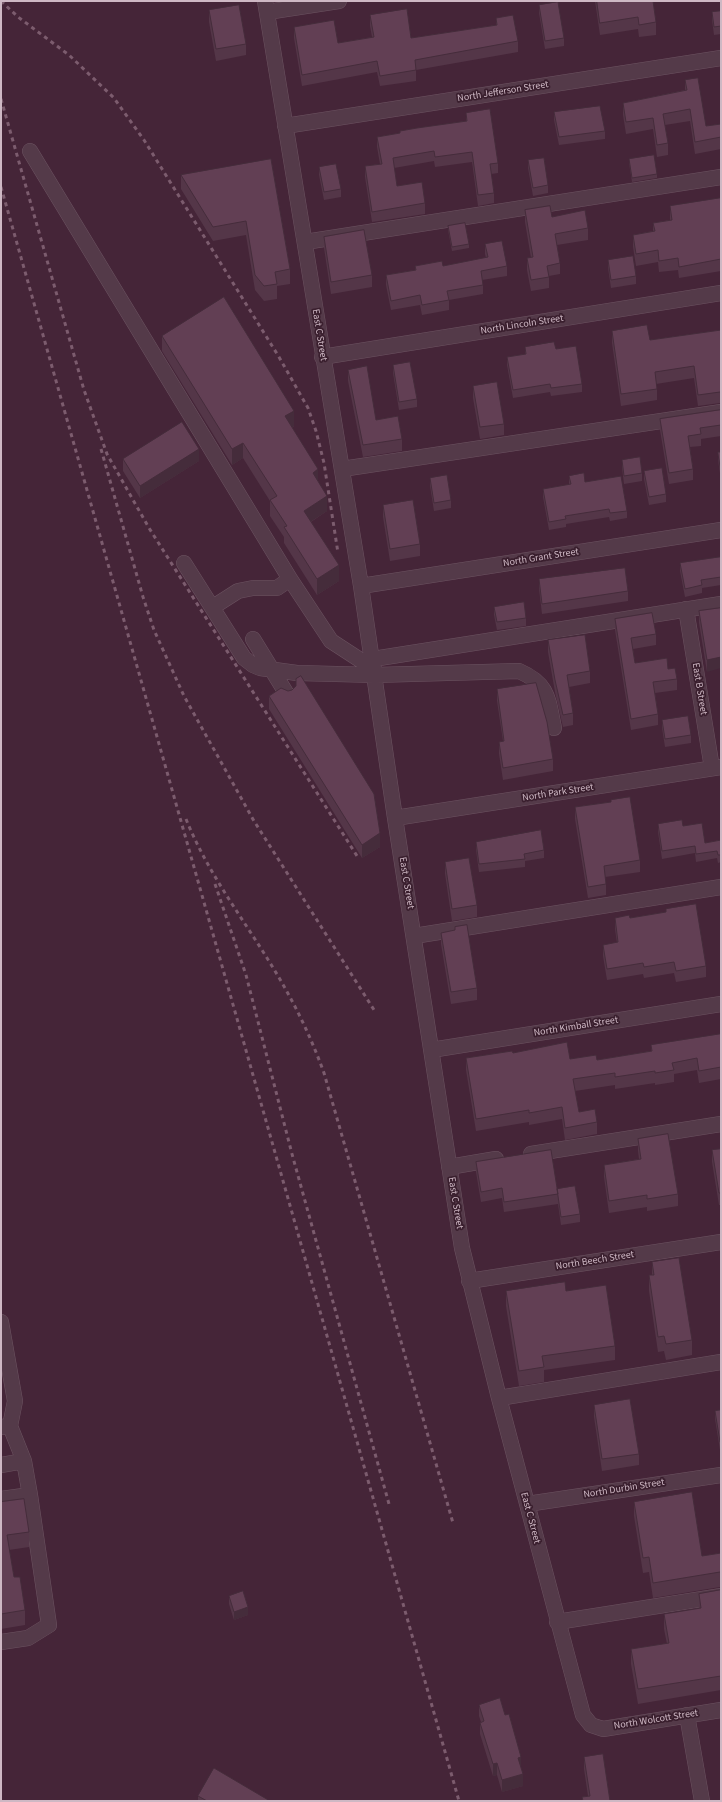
<!DOCTYPE html>
<html>
<head>
<meta charset="utf-8">
<style>
	body { margin:0 }
	#map { position:relative; width:722px; height:1802px; overflow:hidden; background:#452538; font-family:"Source Sans 3",sans-serif }
	canvas { display:block }
	.frame { position:absolute; inset:0; border:2px solid #ceb8c4; pointer-events:none }
</style>
</head>
<body>
<div id="map">
<canvas width="722" height="1802"></canvas>
<div class="frame"></div>
</div>
<script>
const g = document.querySelector('canvas').getContext('2d');
g.lineJoin = 'round';
function trace(path, color, width, dash) {
  g.strokeStyle = color;
  g.lineWidth = width;
  g.lineCap = dash ? 'butt' : 'round';
  g.setLineDash(dash || []);
  g.stroke(path);
}
function paint(path, color) {
  g.fillStyle = color;
  g.fill(path, 'evenodd');
}
function drawText(font, color, halo, rows, align = 'center') {
  g.font = font + ' "Source Sans 3",sans-serif';
  g.lineWidth = 3.5;
  g.setLineDash([]);
  g.textBaseline = 'middle';
  g.strokeStyle = halo;
  g.fillStyle = color;
  for (const [text, x, y, turn = 0] of rows) {
    g.save();
    g.translate(x, y);
    g.rotate((+turn || 0) * Math.PI / 180);
    g.textAlign = isNaN(turn) ? turn : align;
    if (halo) g.strokeText(text, 0, 0);
    g.fillText(text, 0, 0);
    g.restore();
  }
}
const minor = new Path2D(`
	M265 1 361 586 395 818 462 1248 499 1398 583 1715 591 1725 603 1729 721 1710
	M267 12 339 1
	M285 126 721 58
	M30 151 290 579 331 641 374 669
	M305 242 721 177
	M322 357 721 293
	M342 469 721 412
	M184 563 244 658 253 665 260 668 297 673 375 675 519 671C549 684 548 699 554 728
	M361 586 721 530
	M213 607 238 591 253 588H277L290 579
	M686 609 712 768
	M253 639 288 696
	M373 659 721 604
	M395 818 721 767
	M414 936 721 887
	M431 1050 721 1004
	M531 1154 721 1124
	M449 1167 496 1159
	M469 1281 721 1242
	M1 1322 15 1401 10 1426 1 1427
	M499 1398 721 1362
	M10 1426 24 1461
	M1 1465 24 1461 30 1495 1 1499
	M527 1504 721 1475
	M557 1622 721 1596
	M1 1642 28 1638 49 1625 30 1495
	M687 1715 702 1801`);
trace(minor, '#6c5361', 16);
trace(minor, '#543a49', 15);
trace(new Path2D(`
	M1 1 18 17 69 55 114 98 144 140 279 357 308 408 316 431 324 463 338 553
	M1 99 84 390 107 454 149 528 357 856
	M1 187 459 1801
	M101 449 143 597 154 630 184 696 254 821 376 1013
	M186 819C208 874 245 921 275 971 295 1004 311 1037 324 1073L453 1523
	M215 884 246 975 292 1154 389 1504`), '#7c5c6e', 3, [4, 4]);
paint(new Path2D(`
	M595 1H653L656 22V35L639 37 638 29 600 35Z
	M539 5 564 38V46L545 49 539 13Z
	M209 10 246 44V55L216 61 209 22Z
	M721 11V34L714 35 712 20V12Z
	M370 15 411 38 496 25V18L518 41V52L416 70V81L380 86 377 72 302 86 294 38V27L338 43 372 37 370 26Z
	M685 80 706 126 721 124V149L695 154 690 121 665 125 668 143V155L657 157 653 129 626 134 623 115V103L685 90Z
	M554 112 605 131V139L559 145 554 120Z
	M466 113 498 163V173L491 174 494 193V203L478 206 472 162 435 167 434 161 394 168 397 186 425 203V214L372 222 365 177V166L380 164 377 147V137L400 133V131L466 121Z
	M271 159 290 269V284L277 286V299L264 301 255 290 246 235 213 241 181 189V175Z
	M629 159 657 174V178L632 182 629 163Z
	M528 160 548 185V193L533 196 528 168Z
	M319 167 341 189V197L324 200 319 175Z
	M721 198V271L679 278 678 270 659 272 658 262 636 266 633 247V235L653 231V223L670 220V206Z
	M525 210 552 217 588 228V240L557 245 560 263V274L549 276V288L531 291 527 270V258H531L525 222Z
	M448 226 469 244V248L452 251 448 230Z
	M324 237 372 275V287L331 294 324 248Z
	M485 244 507 266V276L482 280 483 285V294L449 300V310L422 315 420 305 391 310 386 285V275L415 270V266H443L486 258 485 254Z
	M608 260 636 276V284L611 288 608 268Z
	M721 330V404L720 403 698 406 694 378 656 384 657 389V400L621 406 612 343V331L650 340Z
	M162 336 294 426 292 428 318 481 327 511 311 522 339 581 317 595 284 543V537L270 516V501L243 458 232 465 162 351Z
	M525 347 556 349 582 384V392L551 396 550 392 513 398 507 365V357L525 354Z
	M393 365 417 399V407L399 410 393 373Z
	M348 370 376 420 402 439V451L363 457 348 381Z
	M473 386 504 424V435L480 439 473 398Z
	M721 410V436L701 439V446L690 447 693 469V480L669 484 660 430V419Z
	M718 452H721V480L718 460Z
	M123 459 199 461 140 498 123 471Z
	M622 460 642 473V481L624 484 622 468Z
	M644 471 666 494V502L649 505 644 479Z
	M569 476 585 482 627 511V518L610 521 609 517 566 524V527L549 530 543 497V489L569 485Z
	M430 478 451 500V508L434 511 430 486Z
	M383 505 420 544V556L390 561 383 517Z
	M721 557V585L702 588V593L685 597 680 571V563Z
	M539 579 628 591V601L542 614 539 589Z
	M494 607 526 618V626L497 630 494 615Z
	M721 608 707 672 699 623V611Z
	M615 619 656 634V645L633 649 635 663 668 669 677 679V690L655 693 658 714V725L631 730 615 630Z
	M548 640 590 671V683L569 687 573 713V725L563 727 555 692 548 652Z
	M497 689 553 759V771L503 780 499 754V742L503 741 497 701Z
	M269 696 380 847 362 858 269 709Z
	M662 720 691 735V743L665 747 662 728Z
	M611 802 640 860V872L605 877 606 884V895L588 898 575 819V807Z
	M658 824 683 826 705 843 721 840V862L718 863 717 858 696 862 695 853 662 859 658 832Z
	M476 842 544 850V858L525 861V867L479 872 476 850Z
	M445 862 477 905V917L452 921 445 874Z
	M666 909 706 966V977L676 982 674 973 644 978 643 974 607 980 603 956V945L617 943 615 929V918H630L666 912Z
	M455 927 477 988V1000L451 1004 441 944V933L455 930Z
	M721 1034V1079L699 1083 697 1070 674 1074V1082L655 1085V1083L615 1089V1085L575 1091 579 1112 597 1122V1134L565 1140 562 1119 529 1125V1122L476 1131 466 1070V1058L513 1053 570 1059 597 1060 651 1051V1045Z
	M638 1139 678 1194V1206L647 1211V1207L609 1213 604 1177V1165L639 1159 638 1151Z
	M721 1149V1205H719L712 1162V1150Z
	M476 1162 557 1189 580 1214V1222L561 1225 558 1204 504 1212 502 1198 481 1202 476 1172Z
	M652 1262 692 1340V1355L666 1360 664 1351 658 1352 649 1291V1275H652Z
	M506 1291H566L615 1346V1360L544 1370V1382L519 1386 506 1306Z
	M594 1405 639 1454V1465L602 1471 594 1417Z
	M721 1410V1449L720 1450 715 1419V1411Z
	M1 1502 29 1532V1547L9 1550 14 1577 25 1610V1625L1 1629Z
	M634 1502 702 1556 721 1553V1588L720 1587 653 1598 649 1572 643 1573 634 1516Z
	M721 1590V1690L638 1704 631 1664V1649L667 1644 664 1629V1614L699 1608V1594Z
	M229 1596 248 1615 234 1620 229 1604Z
	M479 1705 521 1769 523 1786 502 1792 497 1775 493 1776 480 1734V1723L481 1722 479 1716Z
	M584 1757 610 1801H582V1797L588 1796 584 1769Z
	M198 1796 270 1801H198Z`), '#543648');
paint(new Path2D(`
	M294 411V426L285 432V416Z
	M243 443V458L232 465V449Z
	M199 449V461L140 498V486Z
	M318 469V485L313 473Z
	M327 496V511L304 526V511Z
	M339 565V581L317 595V579Z
	M721 657V668L707 672V660Z
	M380 833V847L362 858V845Z
	M248 1607V1615L234 1620V1612Z
	M521 1757V1769L518 1758Z
	M497 1763V1775L493 1776V1764Z
	M523 1774V1786L502 1792V1780Z`), '#452c3b');
const building = new Path2D(`
	M597 1H653L656 22 639 25 638 17 600 23Z
	M558 2 564 38 545 41 539 5Z
	M239 5 246 44 216 49 209 10Z
	M407 9 411 38 497 25 496 18 513 15 518 41 415 60 416 70 380 76 377 61 302 75 294 27 334 20 338 43 374 37 370 15Z
	M721 11V26L714 27 712 12Z
	M698 78 706 126 721 124V137L695 142 690 109 663 114 668 143 657 145 653 118 626 122 623 103 687 90 685 80Z
	M600 106 605 131 559 137 554 112Z
	M490 109 498 163 490 164 494 193 478 195 472 152 435 157 434 151 393 158 397 186 422 182 425 203 372 212 365 166 382 164 377 137 400 133V131L417 128 467 121 466 113Z
	M654 155 657 174 632 178 629 159Z
	M544 158 548 185 533 188 528 160Z
	M271 159 290 269 275 272 277 284 264 286 255 275 246 221 213 227 181 175Z
	M336 164 341 189 324 192 319 167Z
	M721 198V259L679 267 678 258 659 261 658 250 636 254 633 235 655 231 653 223 672 220 670 206Z
	M550 206 552 217 585 210 588 228 555 234 560 263 547 266 549 277 531 280 527 258 533 257 525 210Z
	M465 223 469 244 452 247 448 226Z
	M364 230 372 275 331 282 324 237Z
	M502 241 507 266 481 271 483 285 447 291 449 300 422 305 420 295 391 301 386 275 416 270 415 266 442 261 443 266 488 257 485 244Z
	M633 256 636 276 611 280 608 260Z
	M224 297 294 411 285 416 318 469 313 473 327 496 304 511 339 565 317 579 284 527 287 526 270 500 277 496 243 443 232 449 162 336Z
	M647 325 650 340 721 330V392H720L698 395 694 366 655 372 657 389 621 394 612 331Z
	M554 342 556 349 576 346 582 384 551 388 550 384 513 390 507 357 526 354 525 347Z
	M410 362 417 399 399 402 393 365Z
	M367 366 376 420 398 416 402 439 363 445 348 370Z
	M497 382 504 424 480 427 473 386Z
	M721 410V425L700 428 701 434 688 436 693 469 669 473 660 419Z
	M182 422 199 449 140 486 123 459Z
	M718 452H721V472Z
	M640 457 642 473 624 476 622 460Z
	M662 468 666 494 649 497 644 471Z
	M584 473 585 482 621 476 627 511 610 513 609 509 565 516 566 519 549 522 543 489 571 484 569 476Z
	M447 475 451 500 434 503 430 478Z
	M413 500 420 544 390 549 383 505Z
	M721 557V577L701 580 702 585 685 589 680 563Z
	M625 568 628 591 542 604 539 579Z
	M524 602 526 618 497 622 494 607Z
	M721 608V657L707 660 699 611Z
	M652 613 656 634 631 638 635 663 667 658 668 669 675 668 677 679 653 682 658 714 631 719 615 619Z
	M585 635 590 671 567 675 573 713 563 715 555 680 548 640Z
	M301 676 374 794 380 833 362 845 269 696 281 688 288 691 292 690 296 686V679Z
	M536 683 547 722 553 759 503 768 499 742 504 741 497 689Z
	M688 716 691 735 665 739 662 720Z
	M630 797 640 860 604 866 606 884 588 887 575 807 611 802V800Z
	M682 820 683 826 702 823 705 843 721 840V855H718L717 851 696 854 695 846 662 851 658 824Z
	M541 830 544 850 524 854 525 859 479 864 476 842Z
	M469 858 477 905 452 909 445 862Z
	M696 904 706 966 676 971 674 962 644 967 643 963 607 969 603 945 618 942 615 918 629 915 630 918 666 912V909Z
	M467 925 477 988 451 992 441 933 455 930V927Z
	M721 1034V1067L699 1071 697 1058 672 1063 674 1070 655 1073V1071L615 1077V1073L573 1079 579 1112 595 1109 597 1122 565 1128 562 1107 529 1113V1110L476 1119 466 1058 512 1051 513 1053 567 1042 570 1059 596 1055 597 1060 652 1051 651 1045Z
	M668 1134 678 1194 647 1199V1195L609 1201 604 1165 641 1159 638 1139Z
	M721 1149V1193H719L712 1150Z
	M551 1150 558 1194 504 1202 502 1188 481 1192 476 1162Z
	M575 1186 580 1214 561 1217 557 1189Z
	M679 1258 692 1340 666 1344 664 1336 658 1337 649 1275H654L652 1262Z
	M565 1282 566 1291 606 1285 615 1346 542 1356 544 1367 519 1371 506 1291Z
	M630 1399 639 1454 602 1459 594 1405Z
	M721 1410V1441L720 1442 715 1411Z
	M692 1492 702 1556 721 1553V1573L720 1572 653 1583 649 1557 643 1558 634 1502Z
	M24 1499 29 1532 7 1535 14 1577H20L25 1610 1 1614V1502Z
	M721 1590V1676L638 1689 631 1649 669 1643 664 1614 701 1608 699 1594Z
	M243 1591 248 1607 234 1612 229 1596Z
	M500 1698 505 1715 509 1714 521 1757 518 1758 523 1774 502 1780 497 1763 493 1764 480 1723 484 1721 479 1705Z
	M603 1754 610 1801H583L582 1797 590 1796 584 1757Z
	M214 1768 270 1801H207L198 1796Z`);
paint(building, '#623f54');
trace(building, '#452c3b', 1);
drawText('10px', '#ceb8c4', '#3a1f2e', [
	["North Jefferson Street",503,92,-9],
	["North Lincoln Street",522,325,-9],
	["East C Street",319,335,81],
	["North Grant Street",541,558,-9],
	["East B Street",699,689,81],
	["North Park Street",558,793,-9],
	["East C Street",406,883,81],
	["North Kimball Street",576,1027,-9],
	["East C Street",455,1203,81],
	["North Beech Street",595,1261,-9],
	["North Durbin Street",624,1489,-9],
	["East C Street",530,1518,75],
	["North Wolcott Street",656,1720,-9]
]);
</script>
</body>
</html>
